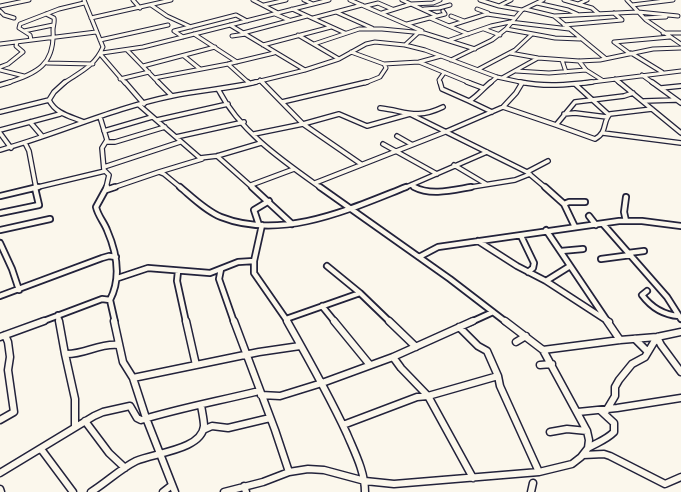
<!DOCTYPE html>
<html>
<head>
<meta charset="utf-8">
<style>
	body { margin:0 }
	canvas { display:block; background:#fbf7ec }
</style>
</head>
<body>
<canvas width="681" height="492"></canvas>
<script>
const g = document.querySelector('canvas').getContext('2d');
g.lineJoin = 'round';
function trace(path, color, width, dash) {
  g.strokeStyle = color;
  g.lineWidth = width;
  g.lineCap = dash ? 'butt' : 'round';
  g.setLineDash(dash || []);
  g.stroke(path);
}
const minorFar3 = new Path2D(`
	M133 0 140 8
	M253 0 278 13
	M304 0 313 4
	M350 0 422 31
	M402 0 437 16 407 24
	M480 0 499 6 522 10
	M564 0 592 8 599 14
	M627 0 646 20 681 44
	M537 3 568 10 577 14
	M578 4 587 0
	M151 5 167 16 191 27
	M264 5 286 0
	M632 5 673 0
	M0 6 29 0
	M366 6 378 3 392 9
	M499 6 511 0
	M292 9 345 33
	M424 9 439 8 450 5
	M477 9 488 13
	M525 9 554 16 605 58
	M0 11 4 15 14 18
	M336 12 372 28
	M382 13 411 4 433 3 440 0
	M275 14 289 20
	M437 16 445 14 443 11
	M451 16 464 21
	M554 16 638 12 678 16
	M91 18 171 0
	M313 18 362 5
	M430 18 468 34
	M644 18 666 17
	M230 25 305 70
	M564 25 622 20 614 13
	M449 26 487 14 514 18
	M484 29 500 35
	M506 29 555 38 580 39
	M24 31 53 25
	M243 33 307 16
	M663 33H681
	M194 34 237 62
	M298 35 339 59
	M232 36 246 34
	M183 37 174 31 236 15 247 21
	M31 40 30 35 19 28 20 24 59 9 84 3
	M100 40 168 25
	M450 40 491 26 510 22 569 29
	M0 44 96 32
	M314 44 359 29H382L424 33 475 49
	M263 45 331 27
	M405 45 419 32
	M127 50 159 83
	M351 52 384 64 419 62
	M102 53 143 47 329 0
	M510 53 538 58 579 61 600 60 653 49 681 48
	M629 53 614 42 670 37
	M631 53 662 72
	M101 55 125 83
	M184 56 200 69
	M441 56 419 62 470 83
	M451 60 492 40 506 29 522 10 543 0
	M562 60 566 72
	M579 61 586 70 602 80
	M47 63 93 64
	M228 64 249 83
	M143 66 215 47
	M0 67 8 64 23 52 16 46 17 42
	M479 69 515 50 531 35
	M0 70 24 76
	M516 71 549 73 586 70
	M642 75 653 83
	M154 78 228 64 274 53
	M502 78 538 58
	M120 79 149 72
	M615 79 620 83
	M260 80 263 83
	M7 83C37 73 55 65 53 30 53 26 55 22 54 18L46 14
	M64 83C80 72 95 66 103 47L84 0
	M252 83 305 70 339 59 366 44 375 42 405 45 425 50 497 77 525 83
	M365 83 380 77 386 68 384 64
	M440 83 439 80 444 73
	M490 83 497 77
	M584 83 681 71`);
const minorFar2 = new Path2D(`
	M65 82 54 92 49 100C56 114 70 116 84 122
	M125 82 144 104
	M158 82 172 96
	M248 82 249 83
	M262 82 303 124 361 164
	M440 82 442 89 469 101
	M467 82 483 88
	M491 82C483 88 478 96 469 101L492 112
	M520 82C545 87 567 85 592 82
	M619 82 681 133
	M652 82 681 103
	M575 84 609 115
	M0 85 10 82
	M661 88 681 86
	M218 89C240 132 283 161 321 188
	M644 101 676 100
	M282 102 367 82
	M139 105 200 158 217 156 261 143
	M503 107 556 125 575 102 624 96 633 93
	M380 108C406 111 416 120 443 107
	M0 112 49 100
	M564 114 575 113 607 117
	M100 117 107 140 102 148 104 170 109 175 106 188
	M157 120 228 104
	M30 122 42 136
	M556 125 595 139C608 132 602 122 610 114L652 109
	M0 130 60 114
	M104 131 152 117
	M0 133 11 148
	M603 133 681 143
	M254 134 303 124 339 114 367 126 410 114 527 172 546 188
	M397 136 411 144
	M176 137 244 122
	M106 142H115L165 127
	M25 143 29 151 36 188
	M383 144 437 174
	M0 150C58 134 113 108 172 96 200 90 228 89 256 82
	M217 156 253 188
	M454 165 486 184
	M104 167 180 142
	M159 172 202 159
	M527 172 548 161
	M315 183 445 132 503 107 516 93 522 83
	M251 185 294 169
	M411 185 416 188
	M34 188 105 171
	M112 188 159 172 164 174 181 188
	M404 188 487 152
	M465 188 515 180 530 174`);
const minorFar1 = new Path2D(`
	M107 187 96 207C98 216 104 222 107 230 117 253 122 277 110 300
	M180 187C192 197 206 211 221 217 282 241 350 209 406 187
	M252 187 292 224
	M320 187 450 279 506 322
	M414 187C431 196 453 190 471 187
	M545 187 564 204 575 227
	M106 190 115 187
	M0 196 38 187
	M626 197 624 212 626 221
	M564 204 569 202H585
	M0 213 39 205 35 188
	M589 216 596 225
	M603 224 667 297 681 319
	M259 225 254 210 269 201
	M262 225 254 261V273L288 322
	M0 230 50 219
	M546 230 608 322
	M521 236 534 263 533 268 528 272
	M478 241 517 266 546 281 609 322
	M0 243 12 269 19 290
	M561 251 583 249
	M628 253 644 251
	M419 257 438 247 619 221H642L681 226
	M601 259 631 255
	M327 266 360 293 390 322
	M221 269 219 279 234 322
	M178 271 177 281 186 322
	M118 278 148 268 210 273 238 262 254 261
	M546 281 570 266
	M647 291 642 295C651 307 664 315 679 316
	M0 296 102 258 109 256 116 257
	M322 306 335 322
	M58 315 59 322
	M286 319 360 293
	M41 322 102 299 110 300 115 322
	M471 322 493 312`);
const minor = new Path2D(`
	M59 321 65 354C84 355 99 343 118 345
	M114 321 123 362 133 378 146 418 175 492
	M186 321 196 365
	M234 321 275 430 289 472
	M287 321C308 358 329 395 347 434 355 453 365 472 365 492
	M334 321 370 365
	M389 321 416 347
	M607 321 620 340
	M607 321 609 322
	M0 337 44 321
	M657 337 661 345 681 372
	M635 339 647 351
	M516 342 526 336
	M543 350 620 340 657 337 681 332
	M65 354 75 399V427
	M393 357 401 368 428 396 473 478
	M540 365 552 364
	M498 376 500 386 539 472
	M133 378 259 352 300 346
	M261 395 280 396 322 383 393 357 473 321
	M606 411 615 396V387L619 380 632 364 645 357 654 342 658 339
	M578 412 617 408 681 398
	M0 420 14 412 8 370 10 357 8 342 5 335
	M85 421 109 453 125 468
	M343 425 417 397 428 396 498 376 487 351 478 346 459 327
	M203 430 212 426 228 428 270 418
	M550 432 567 429 587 431
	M588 448C598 442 606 440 614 432V423L601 411
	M41 449 73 492
	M583 455 604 454 610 456 665 484 681 477
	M0 473 94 416 103 412 130 406 137 418 141 420C180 408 219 401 259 391
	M244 486 246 492
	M0 489 1 492
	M91 492C107 482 120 469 136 461 153 453 202 450 204 426 204 420 202 412 201 405
	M163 492 172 485
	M224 492 263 482 289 472 308 469 324 470 365 481 394 484 539 472 572 464 581 457 588 448 589 440 587 431 543 350 505 321
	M531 492 533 483`);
trace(minorFar3, '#22223b', 5);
trace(minorFar2, '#22223b', 6);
trace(minorFar1, '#22223b', 8);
trace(minor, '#22223b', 9);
trace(minorFar3, '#fbf7ec', 3);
trace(minorFar2, '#fbf7ec', 3.5);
trace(minorFar1, '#fbf7ec', 4.5);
trace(minor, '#fbf7ec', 6);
</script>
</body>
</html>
